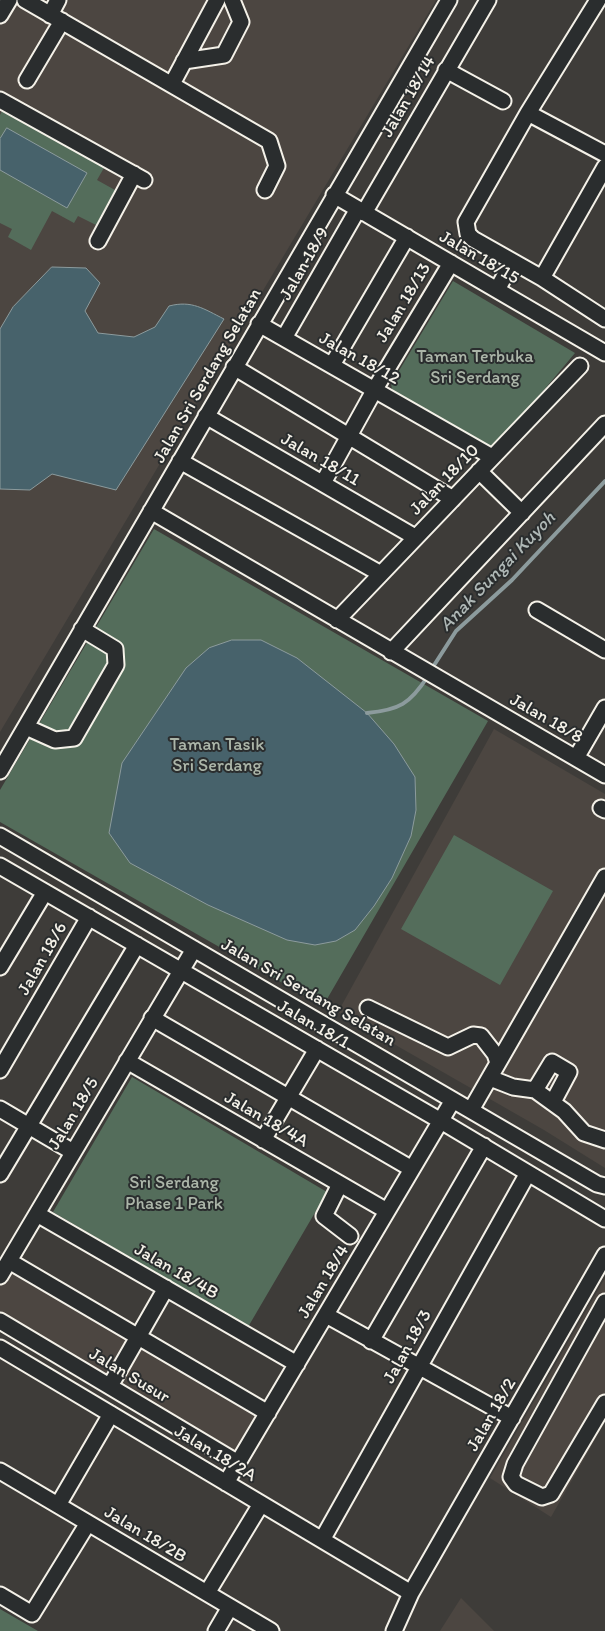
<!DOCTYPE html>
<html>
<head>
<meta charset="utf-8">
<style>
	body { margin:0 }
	canvas { display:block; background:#3e3c39 }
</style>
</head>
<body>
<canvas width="605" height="1631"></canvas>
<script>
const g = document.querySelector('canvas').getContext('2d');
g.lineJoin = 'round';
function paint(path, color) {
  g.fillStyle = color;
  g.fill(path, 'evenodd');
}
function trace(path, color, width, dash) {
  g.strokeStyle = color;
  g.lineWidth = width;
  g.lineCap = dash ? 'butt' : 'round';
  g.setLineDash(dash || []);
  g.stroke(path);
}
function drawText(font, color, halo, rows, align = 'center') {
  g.font = font + ' Itim,sans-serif';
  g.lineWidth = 4;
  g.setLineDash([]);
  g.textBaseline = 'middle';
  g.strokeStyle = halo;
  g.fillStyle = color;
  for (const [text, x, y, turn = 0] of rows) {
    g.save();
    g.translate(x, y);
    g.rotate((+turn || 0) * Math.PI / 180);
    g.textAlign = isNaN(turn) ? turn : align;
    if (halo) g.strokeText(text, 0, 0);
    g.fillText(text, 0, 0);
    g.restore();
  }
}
paint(new Path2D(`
	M0 0H436L0 732Z
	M494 729 605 794V1168L544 1130 338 1012Z
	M11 1265 262 1413 237 1457 0 1315V1284Z
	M605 1278V1422L551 1517 490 1478Z
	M461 1598 494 1631H440Z`), '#4c4641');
paint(new Path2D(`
	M2 111 105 166 97 180 115 190 96 225 78 216 74 223 52 211 31 250 8 237 12 229 0 223V115Z
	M453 281 575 353 496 447H487L393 394 391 384Z
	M154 529 488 721 323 1006 0 822V790Z
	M454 835 553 891 500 985 401 929Z
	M132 1077 327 1192 248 1327 53 1212Z
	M0 1609 38 1631H0Z`), '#546d5b');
const water = new Path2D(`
	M7 128 87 173 67 208 0 170V139Z
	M52 267 86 268 100 283 85 311 98 333 134 337 155 327 169 306C192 300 204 309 224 319L116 490 52 474 30 490 0 489V329L13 307Z
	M232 640H261L297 658 367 713 394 744 415 777 416 810 411 836 392 878 374 906 355 930 336 941 315 945 287 940 208 905 130 863 109 833 122 763 186 668 209 648Z`);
paint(water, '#47626b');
trace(water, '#8c9b9d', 1);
trace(new Path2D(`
	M431 670 456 631 512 580 605 481
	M367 713C399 710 410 704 428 676`), '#8c9b9d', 4);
const minor = new Path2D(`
	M25 0 269 141 277 166 265 190
	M598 0 528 113 466 222 468 234 473 239 542 278 605 319
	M0 15 9 0
	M50 15 58 0
	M184 61 224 55 241 22 232 0
	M446 70 503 101
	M27 80 62 21
	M172 84 217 0
	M0 100 144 180
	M528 113 605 154
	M334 195 605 353
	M364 213 488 0
	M98 241 134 174
	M542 278 605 167
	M497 290 512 262
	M259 324 492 457
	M284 338 358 209
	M332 365 407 237
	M234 367 453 499
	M206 416 415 537
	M180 461 381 574
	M479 471 522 513
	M323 483 375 389 451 263
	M151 511 605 775
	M537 610 605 650
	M337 620 580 366
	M391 652 605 424
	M26 727 55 740 74 738 116 665 115 649 82 629
	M576 758 605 708
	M0 771 449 0
	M601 808 605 810
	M0 836 597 1184 605 1186
	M0 866 441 1121 605 1219
	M0 967 45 892
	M368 1008 448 1047 473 1035 481 1036 495 1054 498 1063
	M152 1018 412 1169
	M127 1061 387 1211
	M0 1070 89 917
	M490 1078 513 1087 535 1090 564 1111 584 1133 605 1140
	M535 1090 552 1062 569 1072 553 1102
	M0 1109 73 1152
	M471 1110 605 877
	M263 1140 317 1049
	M0 1174 137 945
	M340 1184 324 1216 350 1236
	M37 1214 297 1364
	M9 1261 268 1413
	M0 1276 194 949
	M605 1302 515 1464 511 1477 516 1484 542 1497 551 1494 605 1403
	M326 1315 512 1418
	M0 1321 238 1463
	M371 1341 484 1146
	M0 1348 411 1593
	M110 1386 166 1288
	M0 1471 271 1631
	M226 1483 453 1100
	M58 1505 111 1414
	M322 1540 528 1173
	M207 1593 261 1504
	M0 1595 32 1614 88 1523
	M216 1631 230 1607
	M394 1631 411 1593 605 1255`);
trace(minor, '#f4f1e8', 19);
trace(minor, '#2a2d2e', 15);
drawText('18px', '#f4f1e8', '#2a2d2e', [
	["Jalan 18/14",409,97,-60],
	["Jalan 18/15",479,258,30],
	["Jalan 18/9",305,264,-60],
	["Jalan 18/13",404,303,-59],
	["Jalan 18/12",359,359,29],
	["Jalan Sri Serdang Selatan",208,376,-60],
	["Jalan 18/11",320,460,30],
	["Jalan 18/10",445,480,-46],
	["Jalan 18/8",546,719,30],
	["Jalan 18/6",43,959,-60],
	["Jalan Sri Serdang Selatan",308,993,30],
	["Jalan 18/1",313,1025,30],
	["Jalan 18/5",74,1114,-59],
	["Jalan 18/4A",266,1120,30],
	["Jalan 18/4B",176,1272,30],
	["Jalan 18/4",324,1282,-59],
	["Jalan 18/3",408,1347,-61],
	["Jalan Susur",129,1376,31],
	["Jalan 18/2",492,1415,-60],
	["Jalan 18/2A",215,1454,31],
	["Jalan 18/2B",145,1535,31]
]);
drawText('18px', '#acb6a9', '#2a2d2e', [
	["Taman Terbuka",475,357],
	["Sri Serdang",475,378],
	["Taman Tasik",217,745],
	["Sri Serdang",217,766],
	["Sri Serdang",174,1183],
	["Phase 1 Park",174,1204]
]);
drawText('italic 19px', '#afb8b6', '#2a2d2e', [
	["Anak Sungai Kuyoh",498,572,-46]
]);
</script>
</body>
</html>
